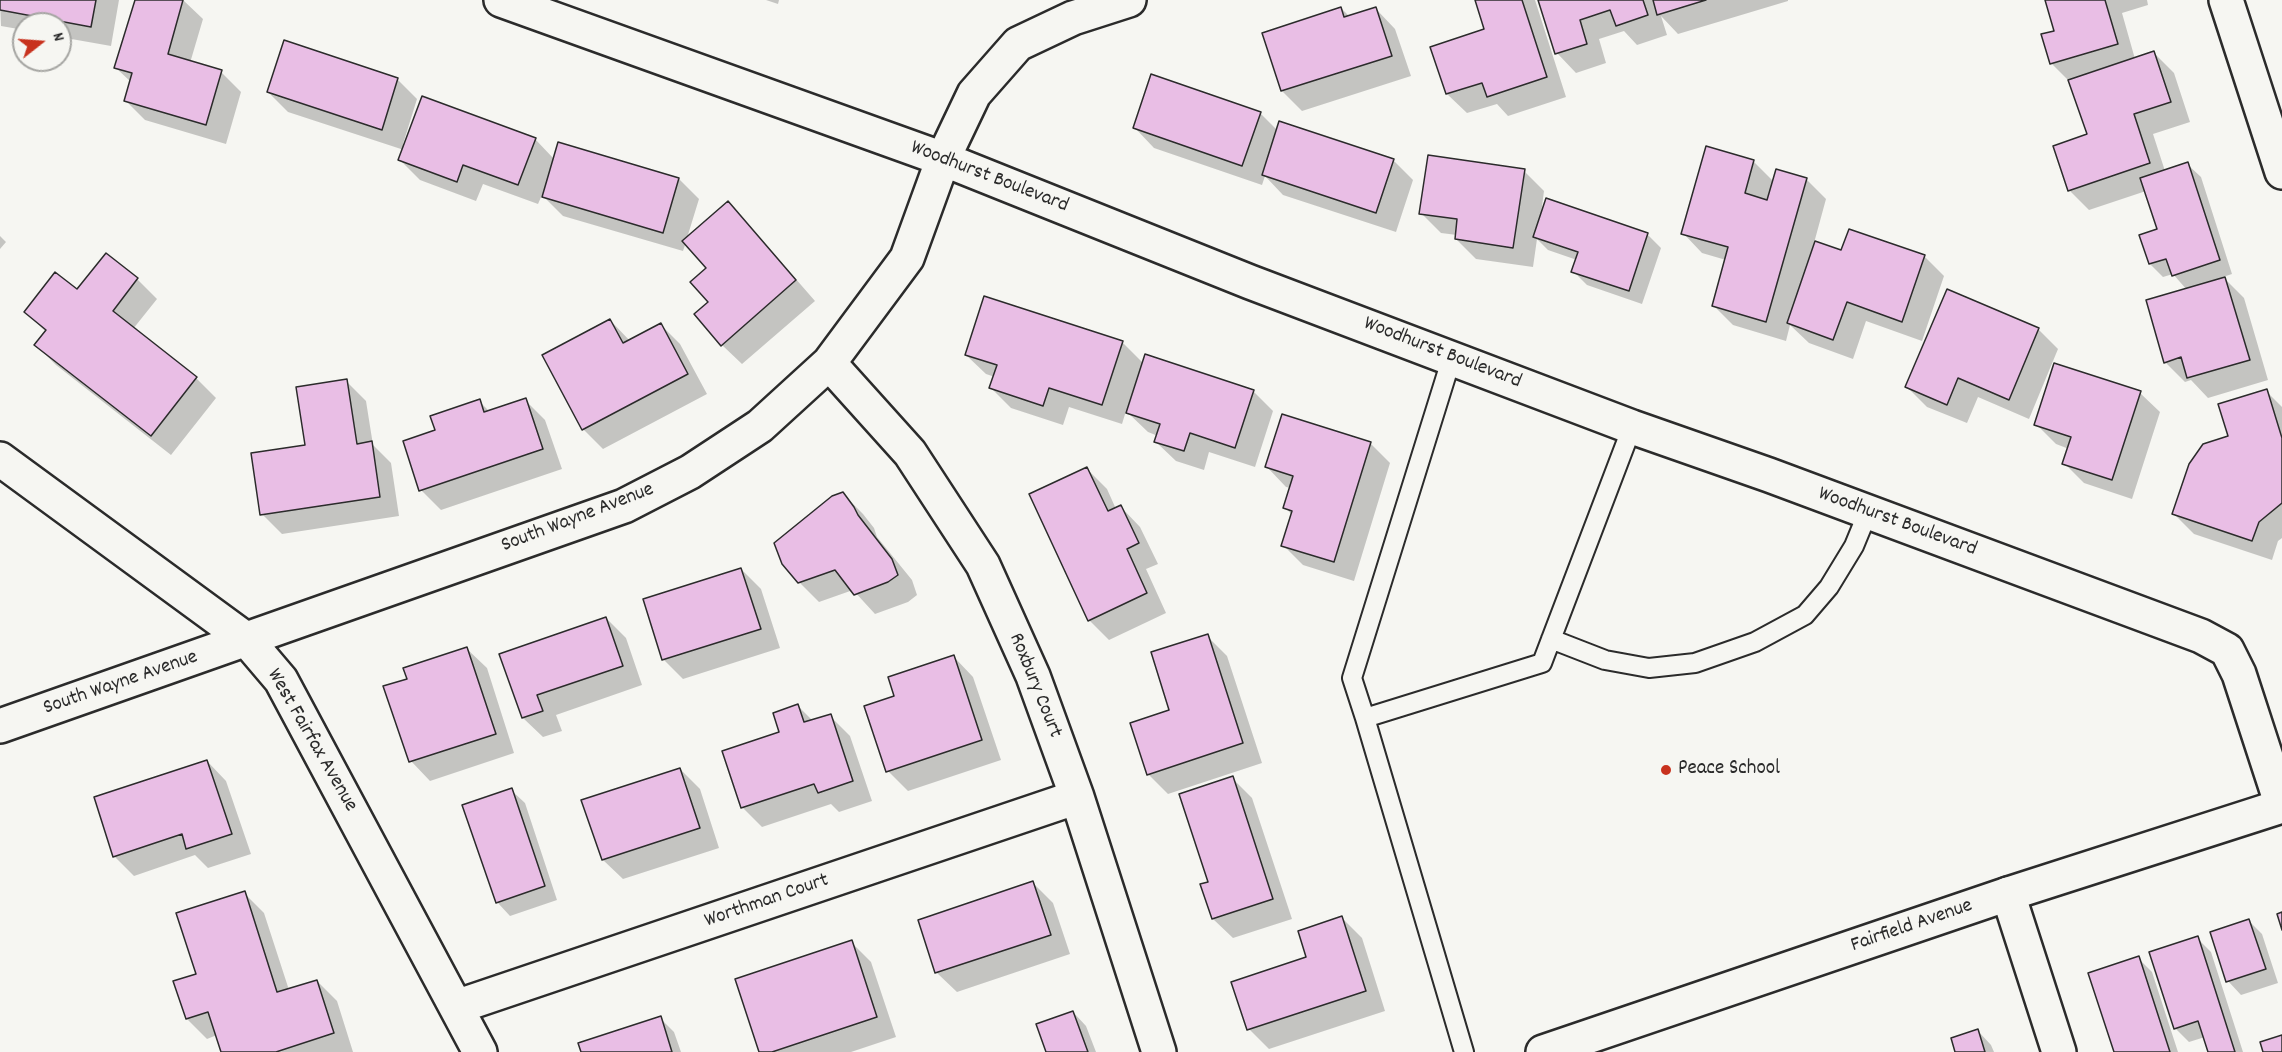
<!DOCTYPE html>
<html>
<head>
<meta charset="utf-8">
<style>
	body { margin:0 }
	#map { position:relative; width:2282px; height:1052px; overflow:hidden; background:#f6f6f2; font-family:Dekko,sans-serif }
	canvas { display:block }
	.north { position:absolute; left:12px; top:12px; width:60px; height:60px; box-sizing:border-box; background:#f6f6f2; border:2px solid #a5a5a2; border-radius:50%; rotate:73deg; font-size:16px; font-weight:700; line-height:24px; text-align:center; color:#2b2b2b }
	.north::after { content:''; display:block; margin:auto; width:21px; height:27px; background:#c8321e; clip-path:polygon(50% 0,100% 100%,50% 72%,0 100%) }
</style>
</head>
<body>
<div id="map">
<canvas width="2282" height="1052"></canvas>
<div class="north">N</div>
</div>
<script>
const g = document.querySelector('canvas').getContext('2d');
g.lineJoin = 'round';
function paint(path, color) {
  g.fillStyle = color;
  g.fill(path, 'evenodd');
}
function trace(path, color, width, dash) {
  g.strokeStyle = color;
  g.lineWidth = width;
  g.lineCap = dash ? 'butt' : 'round';
  g.setLineDash(dash || []);
  g.stroke(path);
}
function drawText(font, color, halo, rows, align = 'center') {
  g.font = font + ' Dekko,sans-serif';
  g.lineWidth = 5;
  g.setLineDash([]);
  g.textBaseline = 'middle';
  g.strokeStyle = halo;
  g.fillStyle = color;
  for (const [text, x, y, turn = 0] of rows) {
    g.save();
    g.translate(x, y);
    g.rotate((+turn || 0) * Math.PI / 180);
    g.textAlign = isNaN(turn) ? turn : align;
    if (halo) g.strokeText(text, 0, 0);
    g.fillText(text, 0, 0);
    g.restore();
  }
}
paint(new Path2D(`
	M0 0H119L111 46 60 37V24H24V30L1 26Z
	M136 0H183L203 19 190 63 221 72 241 92 226 144 145 120 125 100 131 82 116 68Z
	M766 0H779L778 4Z
	M1476 0H1535L1566 97 1508 116 1497 104 1467 113 1447 94 1486 30Z
	M1540 0H1788V1L1678 34 1661 16 1667 35 1637 45 1624 31 1599 39 1606 63 1576 73 1557 53Z
	M2046 0H2147L2148 5 2122 13 2135 59 2154 53 2174 73 2190 122 2153 134 2165 171 2187 164 2201 177 2232 274 2223 277 2244 298 2268 380 2208 398 2191 380 2185 382 2165 362 2187 290 2173 274 2163 277 2150 264 2159 230 2146 191 2089 210 2069 190 2089 135 2071 83 2051 63 2056 32Z
	M1341 8 1350 17 1376 9 1395 29 1411 76 1302 111 1282 91 1264 33Z
	M397 79 417 99 403 144 535 139 554 159 679 179 699 199 687 238 727 203 747 223 815 301 742 364 722 345 708 268 686 242 683 251 563 216 542 195 538 204 483 184 476 201 420 180 400 160 404 150 288 112 268 92Z
	M1260 113 1278 131 1393 160 1413 180 1396 232 1283 195 1265 176 1262 185 1154 148 1135 128Z
	M1753 161 1774 182 1806 179 1826 199 1814 243 1842 252 1924 256 1944 276 1922 341 1866 321 1853 359 1809 343 1790 325 1786 341 1733 325 1713 305 1726 260 1702 253 1683 233Z
	M1524 171 1544 191 1541 214 1647 234 1661 248 1642 304 1587 285 1573 271 1577 260 1548 250 1537 239 1533 267 1476 259 1456 239 1457 235 1441 233 1421 213Z
	M0 236 6 242 0 249Z
	M137 279 157 299 133 329 196 378 216 398 171 455 56 365 36 345 46 332 26 312 77 291Z
	M610 320 630 341 660 324 680 344 707 394 603 449 583 429Z
	M2038 329 2058 349 2029 419 1978 397 1967 423 1927 407 1907 387Z
	M1122 342 1143 363 1253 391 1273 411 1255 467 1209 452 1204 470 1176 461 1156 442 1158 436 1148 432 1126 411 1122 424 1069 407 1063 425 1011 408 991 388 995 377 986 374 966 355Z
	M346 381 366 401 373 445 391 463 399 516 282 534 262 514Z
	M2266 391 2282 407V538L2278 541 2272 560 2194 534 2174 514Z
	M2140 393 2160 412 2132 499 2084 483 2064 463 2069 449 2056 444 2036 424Z
	M525 400 545 420 562 469 441 510 421 490 437 431 479 401 490 412Z
	M1370 443 1390 463 1354 581 1303 565 1283 545 1292 515 1285 507 1291 488 1286 487 1267 467Z
	M1087 469 1107 489 1116 509 1121 507 1140 527 1158 564 1146 569 1166 613 1109 640 1089 620Z
	M843 494 863 514 874 528 877 537 912 580 917 595 908 602 875 614 853 590 819 602 799 582Z
	M741 569 761 589 780 648 683 679 663 659Z
	M606 618 626 638 642 685 556 715 562 731 543 737 523 718 501 655Z
	M1207 636 1227 656 1262 763 1168 794 1148 774 1171 711Z
	M467 649 487 668 514 753 430 781 411 761 409 680Z
	M954 657 973 677 1001 760 908 791 888 771 866 707 896 697Z
	M798 706 813 721 830 716 850 736 872 801 839 812 831 804 762 827 742 807 781 733Z
	M207 761 226 781 251 854 208 868 195 855 134 876 114 856Z
	M680 769 700 789 719 848 623 879 603 860Z
	M1232 778 1252 798 1292 919 1233 938 1213 919 1209 882Z
	M511 790 525 803 557 900 510 916 497 902Z
	M1033 883 1053 903 1070 954 957 992 937 973 920 921Z
	M244 893 264 913 289 990 317 981 337 1001 353 1052H223L217 1035 207 1039 187 1019 197 975Z
	M1342 918 1362 938 1385 1011 1269 1049 1249 1029Z
	M2249 921 2262 934 2278 983 2241 995 2228 981Z
	M2197 938 2211 952 2243 1052H2210L2205 1037 2189 1042 2175 1028Z
	M851 942 871 962 896 1037 851 1052H761Z
	M2138 958 2152 972 2178 1052H2115Z
	M1073 1012 1086 1026 1096 1052H1047Z
	M660 1018 674 1032 681 1052H583Z
	M1978 1031 1991 1045 1994 1052H1957Z`), '#0003');
const building = new Path2D(`
	M0 0H96L91 27 0 10Z
	M135 0H183L168 54 222 70 206 125 124 101 132 73 114 68Z
	M1475 0H1522L1547 77 1487 97 1482 83 1446 94 1430 47 1484 29Z
	M1538 0H1643L1648 15 1616 26 1610 10 1580 20 1587 44 1555 54Z
	M1653 0H1706L1657 15Z
	M2045 0H2105L2118 44 2050 64 2041 34 2054 31Z
	M1341 7 1344 17 1376 7 1392 56 1281 91 1262 33Z
	M284 40 398 78 382 130 267 92Z
	M2154 51 2171 102 2134 114 2150 163 2068 191 2053 146 2087 134 2068 80Z
	M1151 74 1261 112 1242 166 1133 128Z
	M422 96 536 138 518 185 463 165 457 182 398 160Z
	M1279 121 1394 159 1376 213 1262 175Z
	M558 142 679 178 663 233 542 197Z
	M1706 146 1754 160 1745 193 1767 200 1776 169 1807 178 1766 322 1712 306 1728 247 1681 234Z
	M1428 155 1525 169 1513 248 1455 239 1457 219 1419 214Z
	M2188 162 2220 260 2172 276 2166 259 2149 264 2139 235 2157 229 2140 178Z
	M1546 198 1648 233 1629 291 1571 272 1578 252 1533 237Z
	M728 201 796 280 721 346 694 314 708 302 690 282 706 268 682 241Z
	M1849 229 1925 255 1902 322 1847 302 1833 340 1787 323 1815 241 1841 250Z
	M106 253 138 278 113 311 197 377 151 436 34 345 46 330 24 312 55 272 77 289Z
	M2225 277 2250 360 2187 378 2181 357 2164 363 2146 300Z
	M1947 289 2039 328 2009 400 1958 378 1947 405 1905 387Z
	M984 296 1123 341 1102 405 1049 388 1043 406 989 388 997 365 965 355Z
	M610 319 623 343 661 323 688 374 582 430 542 355Z
	M1145 354 1254 390 1235 448 1190 433 1184 451 1154 442 1160 424 1126 413Z
	M2054 363 2141 391 2112 480 2062 464 2071 437 2034 425Z
	M347 379 357 444 372 441 380 497 260 515 251 453 305 445 296 387Z
	M2267 389 2282 438V503L2259 522 2252 541 2172 514 2189 464 2203 444 2228 436 2218 404Z
	M526 398 543 449 419 491 403 441 435 430 430 416 480 399 484 412Z
	M1282 414 1371 442 1334 562 1281 546 1292 511 1283 508 1293 476 1265 467Z
	M1087 467 1108 511 1121 505 1139 543 1127 549 1147 593 1088 621 1029 494Z
	M843 492 854 507 858 515 892 559 898 575 888 582 854 595 835 570 798 583 782 564 774 543 832 496Z
	M741 568 761 629 662 660 643 599Z
	M606 617 623 666 537 695 543 711 522 718 499 654Z
	M1208 634 1243 743 1147 775 1130 723 1169 710 1151 652Z
	M467 647 496 734 409 762 383 686 407 679 403 668Z
	M954 655 982 740 886 772 864 706 894 696 888 677Z
	M798 704 804 722 831 714 853 781 818 793 814 784 741 808 722 751 779 732 773 713Z
	M207 760 232 834 186 849 182 834 113 857 94 797Z
	M680 768 700 828 602 860 581 800Z
	M1233 776 1273 899 1212 919 1200 884 1208 882 1179 794Z
	M512 788 545 886 496 903 462 805Z
	M1033 881 1051 935 935 973 918 920Z
	M245 891 277 992 317 980 334 1033 276 1052H221L208 1012 186 1019 173 981 196 974 176 913Z
	M2282 912V930L2277 914Z
	M1342 916 1366 991 1247 1030 1231 982 1306 957 1298 931Z
	M2249 919 2266 969 2226 982 2210 932Z
	M2198 936 2235 1052H2208L2198 1021 2174 1029 2149 952Z
	M852 940 877 1017 772 1052H759L735 979Z
	M2139 956 2170 1052H2114L2088 973Z
	M1073 1011 1088 1052H1046L1036 1024Z
	M661 1016 672 1052H581L578 1043Z
	M1978 1029 1985 1052H1955L1951 1038Z
	M2282 1035V1052H2263L2260 1042Z`);
paint(building, '#e9bee5');
trace(building, '#2b2b2b', 1.5);
const lane = new Path2D(`
	M1551 639 1605 660 1649 668 1695 663 1755 642 1805 615 1829 587 1854 546 1868 512
	M1365 718 1352 678 1452 357
	M1464 1052 1365 718 1542 663 1632 427`);
const street = new Path2D(`
	M501 0 943 159 1250 282 1632 427 1769 475 2201 636 2227 650 2239 674 2282 806
	M829 363 910 453 983 565 1033 676 1077 797 1159 1052
	M0 459 247 640 281 680 480 1052
	M0 726 624 506 690 472 760 426 829 363 907 258 943 159 974 94 1018 44 1073 18 1129 0
	M2008 894 2059 1052
	M456 1007 1077 797`);
const secondary = new Path2D(`
	M2226 0 2282 172
	M1543 1052 2008 894 2282 806`);
trace(lane, '#2b2b2b', 22);
trace(street, '#2b2b2b', 38);
trace(secondary, '#2b2b2b', 38);
trace(lane, '#f6f6f2', 18);
trace(street, '#f6f6f2', 33);
trace(secondary, '#f6f6f2', 33);
for (const [x, y, r, color] of [
	[1666,770,6,"#c8321e"]
]) {
  const dot = new Path2D();
  dot.arc(x, y, r, 0, 2 * Math.PI);
  g.fillStyle = color;
  g.fill(dot);
  trace(dot, '#f6f6f2', 2);
}
drawText('21px', '#2b2b2b', '#f6f6f2', [
	["Woodhurst Boulevard",989,178,21],
	["Woodhurst Boulevard",1442,354,21],
	["South Wayne Avenue",578,519,-21],
	["Woodhurst Boulevard",1897,523,20],
	["South Wayne Avenue",121,684,-19],
	["Roxbury Court",1034,686,68],
	["West Fairfax Avenue",311,741,60],
	["Worthman Court",767,902,-19],
	["Fairfield Avenue",1912,927,-19]
]);
drawText('21px', '#2b2b2b', '#f6f6f2', [
	["Peace School",1678,770]
], 'left');
</script>
</body>
</html>
